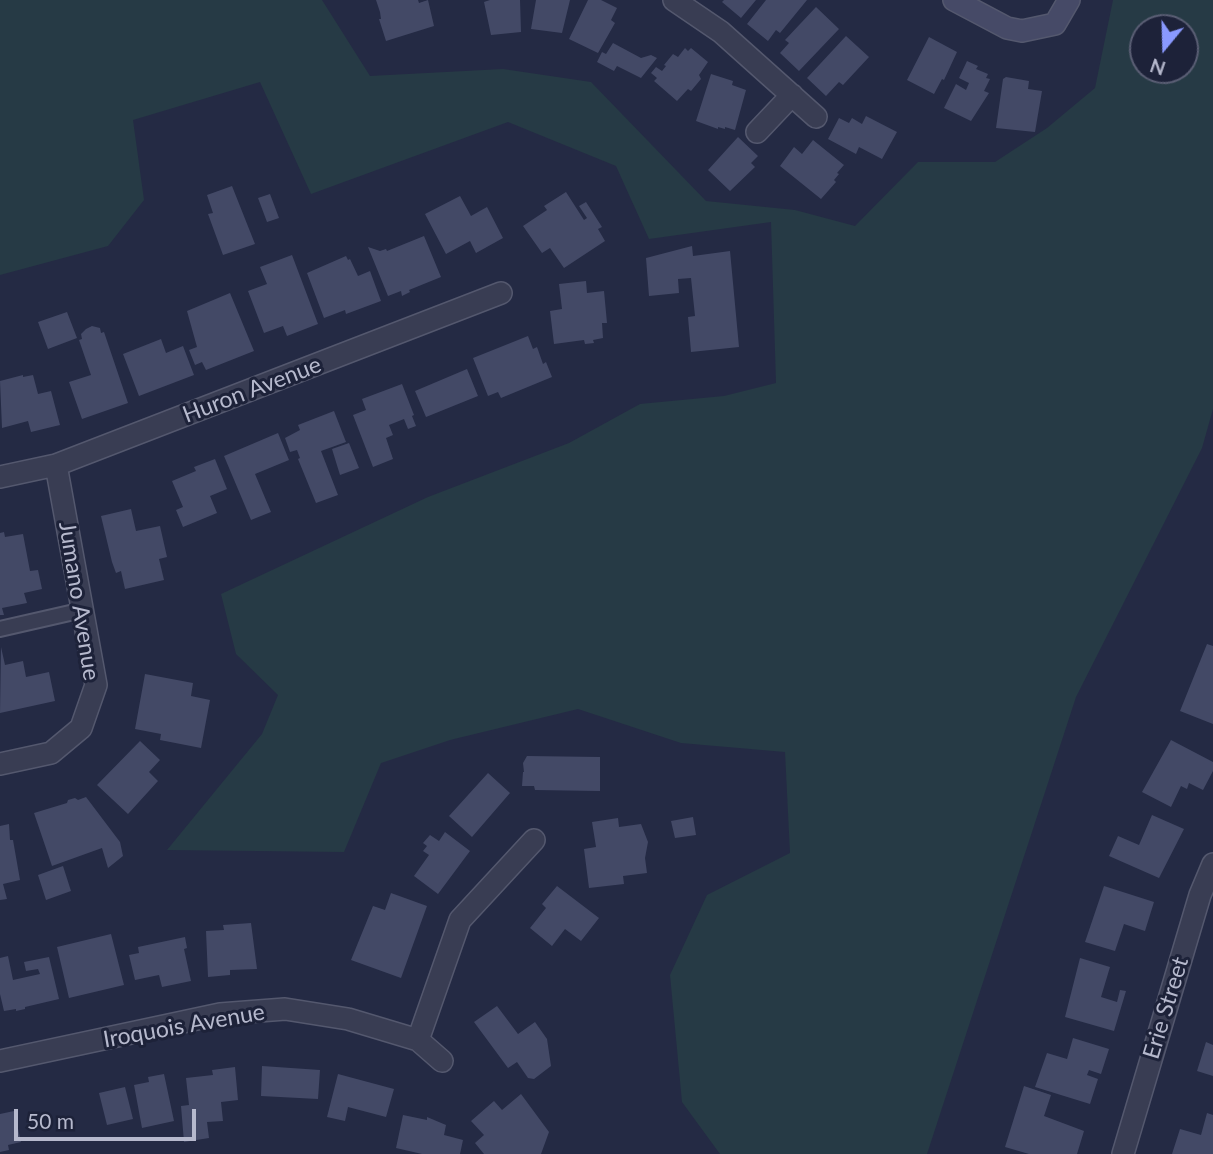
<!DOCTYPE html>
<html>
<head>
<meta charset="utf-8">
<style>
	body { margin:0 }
	#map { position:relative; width:1213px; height:1154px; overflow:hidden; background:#242a44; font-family:Lato,sans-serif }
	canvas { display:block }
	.north { position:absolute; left:1129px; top:14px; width:70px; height:70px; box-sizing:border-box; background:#1d2239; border:2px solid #5a5e74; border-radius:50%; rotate:199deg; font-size:19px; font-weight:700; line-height:28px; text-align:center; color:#b6b9cd }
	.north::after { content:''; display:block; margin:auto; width:24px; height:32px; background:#8999ff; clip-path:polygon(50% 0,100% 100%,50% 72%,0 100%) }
	.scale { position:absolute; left:14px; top:1109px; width:182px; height:32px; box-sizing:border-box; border:4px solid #b6b9cd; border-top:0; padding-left:9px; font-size:21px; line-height:24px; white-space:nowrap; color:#b6b9cd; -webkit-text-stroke:5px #1d2239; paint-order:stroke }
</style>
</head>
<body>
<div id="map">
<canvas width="1213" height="1154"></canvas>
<div class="north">N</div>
<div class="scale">50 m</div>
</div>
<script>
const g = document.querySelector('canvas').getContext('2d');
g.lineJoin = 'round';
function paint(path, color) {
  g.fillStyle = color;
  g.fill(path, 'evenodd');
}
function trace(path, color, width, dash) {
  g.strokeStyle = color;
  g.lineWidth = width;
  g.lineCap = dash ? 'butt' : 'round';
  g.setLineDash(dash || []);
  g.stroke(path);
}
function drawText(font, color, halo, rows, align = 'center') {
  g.font = font + ' Lato,sans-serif';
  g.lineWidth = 6;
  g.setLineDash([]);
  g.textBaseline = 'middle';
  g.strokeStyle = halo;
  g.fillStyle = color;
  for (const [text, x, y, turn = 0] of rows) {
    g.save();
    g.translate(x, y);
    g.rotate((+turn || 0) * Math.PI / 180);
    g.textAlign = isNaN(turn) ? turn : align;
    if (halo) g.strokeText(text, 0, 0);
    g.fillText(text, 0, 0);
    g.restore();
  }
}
paint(new Path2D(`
	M0 0H322L370 76 503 69 591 82 706 201 795 210 855 226 918 162H995L1047 128 1095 88 1113 0H1213V409L1202 448 1076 697 927 1154H720L682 1102 670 975 707 895 790 853 785 752 681 743 578 709 450 740 381 763 344 852 167 850 262 734 278 695 236 654 221 594 428 497 569 443 640 404 724 396 776 383 771 222 649 239 616 166 508 122 311 194 260 82 133 120 144 200 108 246 0 275ZM1143 28H1185V70H1143Z`), '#263a45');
paint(new Path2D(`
	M376 0H418L419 3 428 0 434 26 386 41 379 19H381L380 12Z
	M490 0H520L521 32 491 35 484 2Z
	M536 0H570L562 33 531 29Z
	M588 0H601L617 8 611 20 615 23 598 53 569 39Z
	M724 0H756L741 18 722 2Z
	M766 0H807L780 33 776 30 768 41 747 24Z
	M816 7 839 29 799 71 780 53 789 43 785 40Z
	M846 36 869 57 843 85 839 82 826 96 807 78Z
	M929 37 957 52 944 80 942 79 934 94 907 80Z
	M613 43 641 58 651 55 657 58 641 78 617 66 614 71 597 62 602 52 606 54Z
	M685 48 688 51 691 48 708 62 699 75 701 79 691 91 688 89 677 101 654 81 657 78 651 73 656 67 662 71 666 66 664 65 673 54 678 57Z
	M967 61 978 66 976 69 988 74 986 78 990 79 984 91 989 93 971 121 944 108 956 84 966 90 969 83 959 78Z
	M711 74 733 81 732 85 746 90 735 130 725 127V129L718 127V129L696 121Z
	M1006 77 1029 81 1028 89 1042 91 1035 132 996 128 1003 79Z
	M866 116 897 132 882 159 859 147 856 154 828 139 839 118 849 123 852 118 862 124Z
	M738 137 758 156 751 163 755 167 730 191 708 170Z
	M813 140 844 165 837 173 839 174 834 180 836 182 821 199 780 166 794 147 802 154Z
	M232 186 255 244 223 255 208 214 213 213 207 195Z
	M566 192 584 220 587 218 579 206 586 202 602 227 598 229 605 241 564 268 550 248 542 253 523 226 547 210 544 206Z
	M270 194 279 218 267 222 258 198Z
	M460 196 471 216 487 207 503 238 476 253 470 241 446 254 425 214Z
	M424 236 441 277 409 290 410 292 402 296 401 291 388 296 368 247 380 251 386 249 387 251Z
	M692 246 693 256 730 251 739 347 691 352 688 317 695 316 691 278 678 279 679 293 649 296 646 258Z
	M292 255 318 324 287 336 283 326 264 333 248 291 267 284 260 267Z
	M346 256 348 260 350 259 358 276 370 271 381 301 346 314 345 310 324 318 307 273Z
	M586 281 587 293 604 291 607 323H602L603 338 593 340 594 343 585 344 584 340 554 344 550 311 562 309 559 284Z
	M230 293 254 351 206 370 202 362 195 365 189 350 197 347 187 311Z
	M67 312 77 338 48 349 38 322Z
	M92 326 100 328 101 333 104 332 128 403 82 419 69 382 91 375 79 340 82 339 81 334 86 329Z
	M528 336 533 349 537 347 543 364 546 362 552 377 501 398 498 392 488 396 473 358Z
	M161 339 166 353 183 346 194 375 139 396 123 354Z
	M467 369 478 396 426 417 415 391Z
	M23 375V377L33 375 38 394 51 391 60 425 31 432 28 421 2 428 0 381Z
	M402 384 414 415 412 416 416 426 408 429 404 419 389 425 393 435 386 438 393 459 373 467 353 415 366 410 362 399Z
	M334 411 346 442 321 451 338 495 316 503 298 459 300 458 297 450 290 452 285 438 300 430 298 425Z
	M278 433 289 460 255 474 271 512 251 520 224 456Z
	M349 443 359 468 340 475 332 449Z
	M215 459 227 489 210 496 217 513 183 527 176 510 183 507 172 481 196 471 194 467Z
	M131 509 136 531 160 526 167 557 159 559 164 580 125 589 121 571 116 573 112 562 101 516Z
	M4 532 5 537 23 534 30 571 38 570 42 589 24 593 27 603 2 608 4 615H0V533Z
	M1207 644 1213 646V724L1180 711Z
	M1 647 5 665 23 661 26 677 49 672 55 701 0 713Z
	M145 674 193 683 191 696 210 700 201 748 160 740 161 734 135 729Z
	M1171 740 1213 762V771L1203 790 1189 783 1187 789 1181 786 1171 807 1142 792Z
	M140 741 160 760 149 772 158 781 128 814 97 785Z
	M527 756 600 757V791L535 790 534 786H522L523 772H524L523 763Z
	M488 773 510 793 472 837 449 816Z
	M86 797 120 842 123 856 108 868 102 848 52 866 34 813 67 803 68 800 75 798 78 800Z
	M1152 815 1184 829 1159 878 1109 856 1118 836 1139 845Z
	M693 817 696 835 675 838 671 821Z
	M618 818 619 827 641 824 648 842 645 858 647 873 623 876 624 884 589 888 584 849 596 847 592 822Z
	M9 824 10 840H13L20 880 3 884 7 899 0 900V826Z
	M445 832 470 851 438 894 414 876 429 855 423 851 427 846 423 843 430 835 439 841Z
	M63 866 71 891 46 900 38 875Z
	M557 886 599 918 581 941 565 929 552 946 530 928 546 908 542 904Z
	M1104 886 1154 902 1145 931 1124 924 1115 951 1085 942Z
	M391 893 427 906 401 978 351 960 373 906 385 910Z
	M251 923 257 969 230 970V975L208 977 206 931 224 930 223 925Z
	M111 934 124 985 69 998 57 947Z
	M185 937 187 948 184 949 191 981 162 987 159 975 135 980 129 955 139 953 138 947Z
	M8 956 13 980 40 974 38 969 26 971 24 962 49 957 59 999 25 1007V1009L16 1011V1009L4 1011 0 994V958Z
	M1080 958 1110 967 1101 997 1117 1002 1120 990 1126 991 1114 1031 1065 1017Z
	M497 1006 518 1034 535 1022 547 1039 551 1066 534 1079 528 1078 517 1062 508 1068 474 1022Z
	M1073 1038 1109 1049 1101 1074 1089 1070 1087 1075 1098 1079 1090 1104 1035 1087 1047 1053 1067 1059Z
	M1206 1042 1213 1045V1076L1197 1071Z
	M262 1066 320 1070 318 1099 261 1096Z
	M235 1067 238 1100 221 1102 223 1121 207 1122 209 1138 184 1142 181 1106 189 1105 186 1078 213 1075 212 1070Z
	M164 1074 174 1121 142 1128 134 1085 149 1082 148 1077Z
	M338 1074 394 1089 386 1117 348 1107 345 1121 327 1117Z
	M1024 1086 1051 1095 1044 1116 1084 1131 1077 1154H1029L1005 1147Z
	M125 1087 133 1119 107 1125 99 1093Z
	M521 1094 549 1132 541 1154H484L475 1143 484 1135 471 1121 494 1101 502 1110Z
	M14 1111 21 1142 8 1145 9 1150 0 1152V1114Z
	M1207 1113 1213 1115V1154H1172L1180 1129 1201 1135Z
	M403 1115 427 1120V1117L446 1125 444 1135 463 1140 460 1154H422L396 1148Z`), '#434966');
const lane = new Path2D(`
	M0 629 83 610`);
const street = new Path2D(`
	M674 0 721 32 816 117
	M757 132 792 95
	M0 477 56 465 501 293
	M0 764 51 753 81 728 96 685 56 465
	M418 1040 460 920 534 840
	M0 1061 220 1014 285 1009 348 1019 418 1040 442 1061
	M1123 1154 1200 895 1213 864`);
const secondary = new Path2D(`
	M954 0 1007 28 1022 31 1055 24 1069 0`);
trace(lane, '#54586e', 18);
trace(street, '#54586e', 24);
trace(secondary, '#54586e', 24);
trace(lane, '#393d53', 14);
trace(street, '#393d53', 21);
trace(secondary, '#464a67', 21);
drawText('23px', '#b6b9cd', '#1d2239', [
	["Huron Avenue",252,390,-21],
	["Jumano Avenue",79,601,81],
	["Erie Street",1166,1008,-73],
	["Iroquois Avenue",184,1026,-10]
]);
</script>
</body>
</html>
